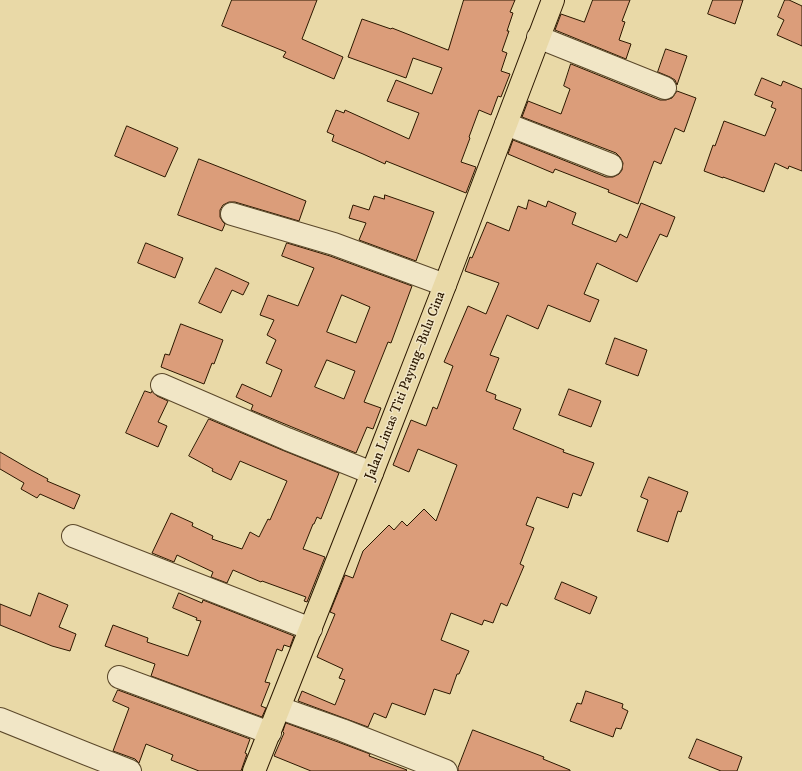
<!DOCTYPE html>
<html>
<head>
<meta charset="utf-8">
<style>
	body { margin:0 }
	canvas { display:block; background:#e9d9a7 }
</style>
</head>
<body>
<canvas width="802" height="771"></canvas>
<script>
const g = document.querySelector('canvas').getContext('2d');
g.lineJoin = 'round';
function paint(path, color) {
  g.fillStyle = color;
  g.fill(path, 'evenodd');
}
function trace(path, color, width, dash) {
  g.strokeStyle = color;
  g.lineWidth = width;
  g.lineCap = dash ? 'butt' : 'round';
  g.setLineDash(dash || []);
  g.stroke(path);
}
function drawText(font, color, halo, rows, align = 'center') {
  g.font = font + ' "IM FELL DW Pica",serif';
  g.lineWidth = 3;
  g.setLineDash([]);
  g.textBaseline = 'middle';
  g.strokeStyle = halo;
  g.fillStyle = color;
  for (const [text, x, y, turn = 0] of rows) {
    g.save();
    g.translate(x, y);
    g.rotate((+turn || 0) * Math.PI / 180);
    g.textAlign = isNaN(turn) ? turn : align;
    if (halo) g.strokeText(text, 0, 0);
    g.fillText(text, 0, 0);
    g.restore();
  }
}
const building = new Path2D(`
	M232 0H317L302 39 343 57 334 79 283 57 286 52 222 26Z
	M464 0H515L510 12 513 13 507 31H509L502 51 507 53 501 71 510 74 501 97 498 96 491 115 479 110 469 137 470 138 461 162 476 167 466 193 386 161 385 164 363 154 332 141 334 135 327 132 336 110 344 113 345 110 409 139 419 113 387 101 396 80 432 94 442 68 413 58 406 78 348 57 362 19 391 29 392 28 448 50Z
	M593 0H630L622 21 625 22 619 40 631 44 626 59 555 30 561 14 584 22Z
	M713 0H743L735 24 708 14Z
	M785 0H789L802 6V46L777 35 784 20 778 17Z
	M666 49 687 56 677 85 675 80 670 77 658 72Z
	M571 64 660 100H666L672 98 677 91 696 98 684 132 675 128 661 164 654 161 638 204 608 192 609 190 555 169 553 173 508 154 513 140 606 177H613L619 174 622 170 623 163 620 157 616 153 522 117 528 101 561 114 570 89 564 86Z
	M762 78 781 86 783 81 802 89V171L789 166 788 169 775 163 764 192 723 177V178L704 171 713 145 715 146 724 121 765 136 776 109 771 107 773 102 755 95Z
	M127 126 178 148 165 177 115 156Z
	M199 159 306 201 299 221 235 202H229L223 205 220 210V217L223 222 225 224 222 231 178 215Z
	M385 195 434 212 416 261 359 240 366 223 349 218 353 205 369 210 374 196 384 199Z
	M529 200 546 207 548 201 576 213 572 224 616 242 620 234 627 238 641 203 675 217 667 237 660 234 637 282 597 263 584 294 599 300 590 322 548 305 538 329 507 315 490 355 499 358 486 391 496 395 495 399 521 409 513 429 564 450 563 452 594 463 581 496 573 493 568 508 537 497 526 525 534 528 520 564 524 566 507 606 501 603 493 623 484 620 482 625 451 613 441 640 469 651 459 674H457L450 694 434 689 425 715 392 703 386 718 374 713 368 727 298 701 302 691 335 705 345 680 339 678 343 669 317 657 333 619 335 614 330 612 345 575 353 578 363 551 389 525 394 530 402 521 407 526 424 509 436 521 457 465 418 449 409 472 393 465 411 420 426 426 433 407 437 409 453 366 444 362 468 306 486 314 499 283 465 271 470 257 472 258 487 222 509 231 518 206 526 209Z
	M146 243 183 258 175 278 138 263Z
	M287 243 330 256 412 286 391 343 388 342 364 402 381 408 373 429 367 427 356 453 292 427 251 410 253 405 236 397 242 384 271 397 282 370 266 363 276 340 267 335 274 320 260 315 268 295 298 306 314 268 282 256ZM342 295 370 307 356 343 327 332ZM327 360 355 371 344 399 315 387Z
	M216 268 249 283 243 295 232 290 221 313 199 303Z
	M181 324 223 340 214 364 212 363 204 384 161 367 165 354 169 355Z
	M615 338 647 350 638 376 606 364Z
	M569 389 601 401 591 427 559 415Z
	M145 391 151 393 152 391 157 396 168 401 158 422 167 426 158 447 126 433Z
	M209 419 282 450 339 473 321 519 317 517 314 524H313L303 549 325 557 307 602 304 601 306 597 262 581 261 582 233 570 227 583 211 577 213 572 177 555 174 562 152 553 171 513 193 523 192 526 213 536 212 539 242 549 250 532 259 537 268 519 270 520 287 481 240 461 231 480 212 471 213 469 189 456Z
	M0 452 31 470 48 479 47 481 80 495 74 509 40 494 37 498 21 489 24 483 0 469Z
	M649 477 688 492 681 512 678 511 668 542 637 531 648 500 641 497Z
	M562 582 597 597 590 614 555 599Z
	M39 593 68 605 59 627 76 634 70 651 52 646 0 625V604L30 616Z
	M179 593 202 603 203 600 294 636 290 647 284 645 282 651 277 649 265 682 270 683 261 706 266 708 262 717 151 676 155 664 105 646 113 625 148 638 147 642 188 656 201 621 196 620 197 618 173 608Z
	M118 690 250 739 245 753 247 754 241 771H199L171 760 173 755 146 744 139 763 135 759 113 751 129 708 113 701Z
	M586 691 623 704 622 708 628 711 621 729 616 728 613 737 570 721 577 703 581 704Z
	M286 723 338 742 370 754 369 756 407 770 406 771H311L274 756 284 733 283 732Z
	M473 730 544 757 543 759 570 770V771H458V768Z
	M697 739 742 757 737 771H721L689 758Z`);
paint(building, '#db9d7a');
trace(building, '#2c1800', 1);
const minor = new Path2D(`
	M538 37 665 88
	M506 124 611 165
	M232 214 334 244 445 285
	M162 385 287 439 372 473
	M73 536 311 629
	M119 677 270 733
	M280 708 342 730 446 771
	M0 719 87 754 130 771`);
const major = new Path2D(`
	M254 771 372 473 445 285 553 0`);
trace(minor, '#5b482a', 24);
trace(major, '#2c1800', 24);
trace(minor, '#f1e6c6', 22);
trace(major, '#e9d9a7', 22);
drawText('14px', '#2c1800', '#f1e6c6', [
	["Jalan Lintas Titi Payung–Bulu Cina",406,386,-69]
]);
</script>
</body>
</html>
